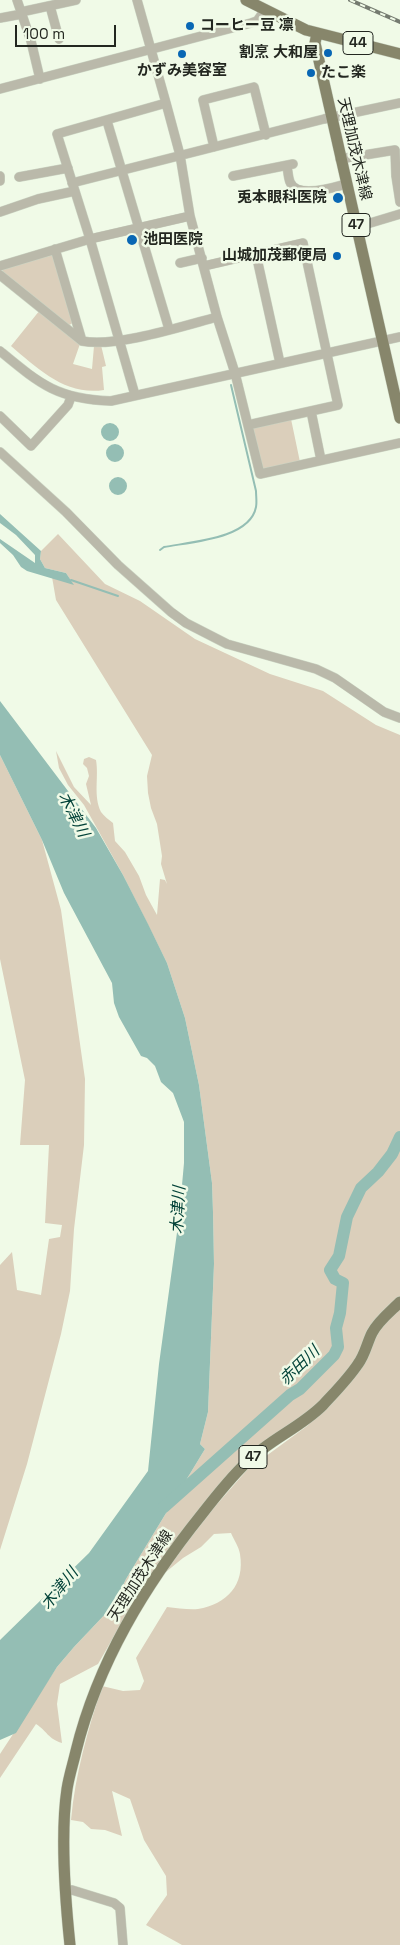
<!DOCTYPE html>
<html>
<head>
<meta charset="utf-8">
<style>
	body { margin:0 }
	#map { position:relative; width:400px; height:1945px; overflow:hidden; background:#f0fae7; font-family:"Space Grotesk",sans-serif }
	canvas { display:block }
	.scale { position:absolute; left:15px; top:25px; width:101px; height:22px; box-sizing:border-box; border:2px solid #232720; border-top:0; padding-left:6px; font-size:15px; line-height:18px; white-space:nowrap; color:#232720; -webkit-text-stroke:4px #f0fae7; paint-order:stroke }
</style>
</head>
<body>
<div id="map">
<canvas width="400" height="1945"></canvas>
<div class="scale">100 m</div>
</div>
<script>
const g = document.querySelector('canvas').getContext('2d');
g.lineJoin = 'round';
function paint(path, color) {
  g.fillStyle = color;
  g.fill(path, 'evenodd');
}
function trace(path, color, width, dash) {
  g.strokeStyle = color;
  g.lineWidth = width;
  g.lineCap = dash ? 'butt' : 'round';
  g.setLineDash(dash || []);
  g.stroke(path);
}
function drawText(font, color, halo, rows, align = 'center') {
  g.font = font + ' "Space Grotesk","Noto Sans JP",sans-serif';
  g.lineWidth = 5;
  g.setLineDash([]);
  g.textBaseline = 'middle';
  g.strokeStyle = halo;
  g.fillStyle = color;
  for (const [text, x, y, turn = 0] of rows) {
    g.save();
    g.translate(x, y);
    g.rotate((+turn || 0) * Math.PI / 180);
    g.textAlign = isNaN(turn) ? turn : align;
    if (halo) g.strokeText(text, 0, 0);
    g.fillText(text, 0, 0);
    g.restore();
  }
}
paint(new Path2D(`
	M53 255 74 322 68 326 2 273 3 267Z
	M40 310 81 341 73 364 92 369 94 346 101 345 106 366 102 367 104 390C66 396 38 369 11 346Z
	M291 419 300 462 262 469 253 427Z
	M58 534 105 584 140 601 195 639 270 674 323 691 376 725 400 735V1296L361 1354 323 1402 260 1449 117 1631 98 1664 60 1684 57 1704 62 1743C48 1739 47 1731 36 1724L0 1778V1754L57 1667 74 1647 110 1609 116 1600 126 1579 205 1449 200 1444 208 1412 214 1264 213 1212 212 1183 199 1085 185 1018 167 963 123 875 84 805 68 785 59 768 56 751 74 787 91 805 86 784 89 776 87 768 83 764 84 759 89 757 96 760C99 777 93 796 101 812 104 816 109 820 113 823L115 841 125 852 139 876 146 895 157 915 160 879 165 880 167 884 161 864 162 856 157 824 151 808 148 793 147 776 152 755 56 600 52 577 73 584 66 573 45 568 40 559 41 551Z
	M0 755 42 840 61 910 85 1079 84 1145 74 1229 70 1291 61 1334 27 1464 0 1550V1265L12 1252 17 1290 41 1295 49 1239 60 1237 62 1225 45 1223 49 1145H20L25 1080 0 959Z
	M400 1305V1945H182L146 1925 167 1895 166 1876 144 1840 130 1799 112 1791 122 1836 105 1830 91 1829 83 1822 71 1820C75 1774 88 1730 102 1686L123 1691 140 1690 144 1681 136 1658 167 1607C177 1608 189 1610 198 1609 227 1604 245 1585 240 1554 239 1547 234 1540 231 1533L214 1534 201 1547 183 1558 161 1576 183 1543 247 1470 307 1426 325 1409 380 1327Z`), '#dbcfbb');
paint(new Path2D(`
	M101 432a9 9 0 1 1 18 0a9 9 0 1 1-18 0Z
	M106 453a9 9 0 1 1 18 0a9 9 0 1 1-18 0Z
	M109 486a9 9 0 1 1 18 0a9 9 0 1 1-18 0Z
	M0 514 41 551 40 559 45 568 66 573 74 585 27 571 21 567 13 555 0 543V539L35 563V555L16 535 0 523Z
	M0 701 96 828 123 875 148 924 167 963 185 1018 199 1085 212 1183 213 1212 214 1264 208 1412 200 1444 205 1449 126 1579 116 1600 110 1609 74 1647 57 1667 16 1733 0 1740V1640L89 1553 148 1471 159 1364 179 1218 184 1163V1122L173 1093 161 1082 155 1066 147 1058 141 1056 119 1017 114 1003 112 983 64 893 42 840 0 755Z`), '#94beb4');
trace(new Path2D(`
	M160 550 164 547C190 542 250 539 256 507 257 502 256 496 256 491L231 385
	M71 580 118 596`), '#94beb4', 2);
trace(new Path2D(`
	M164 1507 290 1395 300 1389 334 1355 338 1347 336 1328 340 1313 343 1283 335 1279 330 1270 339 1256 347 1217 361 1188 378 1172 392 1154 400 1137`), '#94beb4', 12);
const minor = new Path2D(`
	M17 0 31 41 40 79
	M137 0 166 103 180 155 190 216 217 317 235 373 260 474 400 443
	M50 6 59 39
	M21 12 76 0
	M0 18 22 14
	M0 89 251 23 257 21 264 11
	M107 121 169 329
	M214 147 203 100 254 87 266 135
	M340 159 395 150 396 176 400 202
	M287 166C288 171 288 177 290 182 297 199 332 188 346 184
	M0 176V181
	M233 176 293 164
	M19 177 68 168
	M72 183 324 119 400 103
	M0 212 38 199 75 191
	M357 227 400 214
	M55 249 82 341
	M256 254 280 363
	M180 263 202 258
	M0 266 90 239 190 216
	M204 266 303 243 338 405 248 425
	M0 275 82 341C115 348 183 326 217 317
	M0 351C40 384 57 399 111 401L400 337
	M135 395 90 239 57 134 166 103
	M311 411 321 460
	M0 416 31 446 68 405 71 397
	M0 452 66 512 118 565 171 612 186 623 227 644 316 669 335 678 384 712 400 718
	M67 1891 72 1890 114 1903 120 1908 123 1945`);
const major = new Path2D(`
	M246 0 306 30 400 54
	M317 33 315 43 400 418
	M70 1945C65 1897 60 1836 67 1789 69 1776 73 1764 76 1751 98 1662 145 1585 202 1514 216 1496 230 1478 247 1462 270 1439 300 1428 323 1405 335 1392 348 1379 358 1364 365 1355 367 1343 372 1333 378 1321 391 1311 400 1302`);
trace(minor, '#cbd4c3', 10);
trace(major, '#cbd4c3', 12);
trace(minor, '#bab9aa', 9);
trace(major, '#87866b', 11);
const rail = new Path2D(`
	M350 0 400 22`);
trace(rail, '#757b70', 4);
trace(rail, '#f0fae7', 2, [5.5]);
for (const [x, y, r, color] of [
	[190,26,5,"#0967b4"],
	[328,53,5,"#0967b4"],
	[182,54,5,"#0967b4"],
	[311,73,5,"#0967b4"],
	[338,198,6,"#0967b4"],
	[132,240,6,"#0967b4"],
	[337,256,5,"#0967b4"]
]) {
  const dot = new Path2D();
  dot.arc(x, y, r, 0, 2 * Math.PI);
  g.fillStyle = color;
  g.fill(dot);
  trace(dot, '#f0fae7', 2);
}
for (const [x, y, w] of [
	[358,43,30],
	[356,225,28],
	[253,1457,28]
]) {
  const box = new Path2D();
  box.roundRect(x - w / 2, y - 11.5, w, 23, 4);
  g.fillStyle = '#f0fae7';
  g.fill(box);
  trace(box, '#232720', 1);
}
drawText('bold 14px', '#232720', null, [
	["44",358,43],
	["47",356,225],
	["47",253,1457]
]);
drawText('bold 15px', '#232720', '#f0fae7', [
	["コーヒー豆 凛",200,26],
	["割烹 大和屋",318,53,"right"],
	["かずみ美容室",182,71,"center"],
	["たこ楽",321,73],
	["兎本眼科医院",327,198,"right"],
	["池田医院",143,240],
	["山城加茂郵便局",327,256,"right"]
], 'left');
drawText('15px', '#232720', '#f0fae7', [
	["天理加茂木津線",354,149,77],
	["天理加茂木津線",141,1576,-57]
]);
drawText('italic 16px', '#034339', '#f0fae7', [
	["木津川",73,815,63],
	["木津川",179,1210,-87],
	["赤田川",300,1366,-44],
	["木津川",60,1589,-51]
]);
</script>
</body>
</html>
